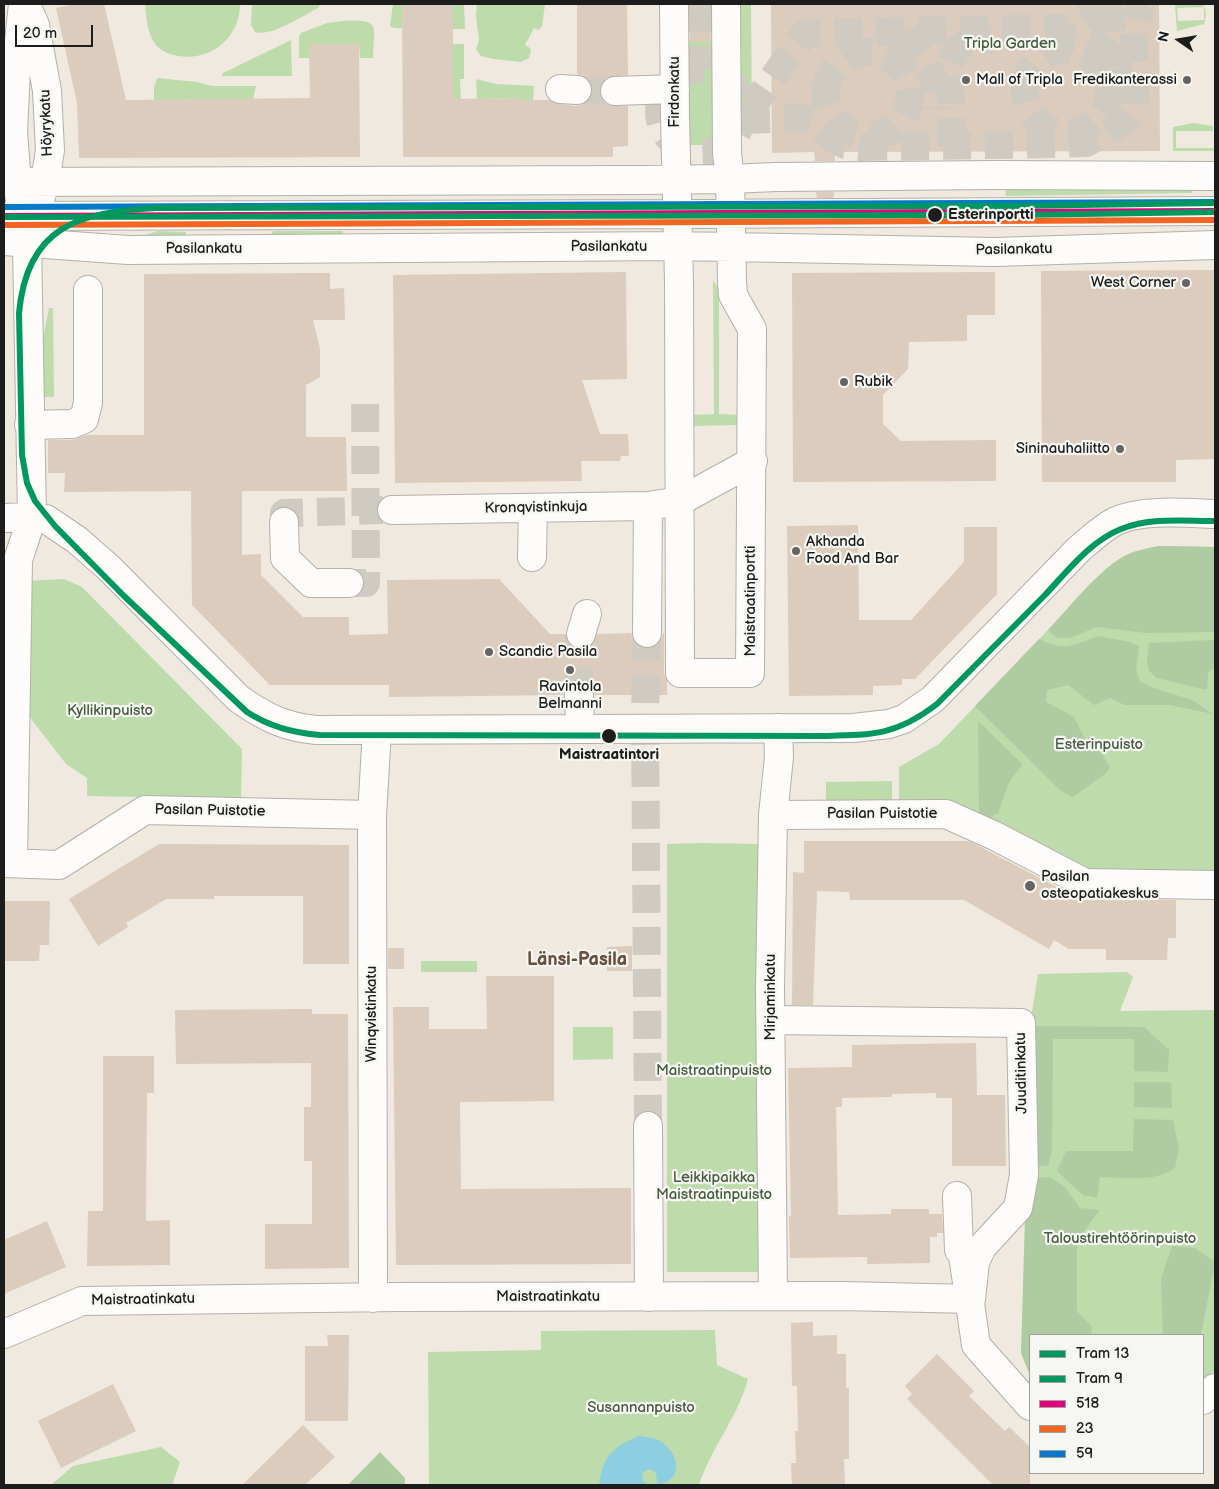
<!DOCTYPE html>
<html>
<head>
<meta charset="utf-8">
<style>
	body { margin:0 }
	#map { position:relative; width:1219px; height:1489px; overflow:hidden; background:#efe9df; font-family:"Balsamiq Sans",sans-serif }
	canvas { display:block }
	.frame { position:absolute; inset:0; border:5px solid #1c1c1c; pointer-events:none }
	.legend { position:absolute; left:1029px; top:1334px; width:175px; height:140px; box-sizing:border-box; background:#f6f6f2; border:1px solid #9f9f9c; margin:0; padding:6px 9px; list-style:none; font-size:15px; color:#1c1c1c }
	.legend li { display:flex; align-items:center; gap:10px; height:25px }
	.legend b { width:25px; border:1px solid #9f9f9c }
	.north { position:absolute; left:1154px; top:15px; width:50px; height:50px; -webkit-text-stroke:4px #f6f6f2; paint-order:stroke; rotate:283deg; font-size:14px; font-weight:700; line-height:20px; text-align:center; color:#1c1c1c }
	.north::after { content:''; display:block; margin:auto; width:18px; height:22px; background:#1c1c1c; clip-path:polygon(50% 0,100% 100%,50% 72%,0 100%) }
	.scale { position:absolute; left:15px; top:25px; width:78px; height:22px; box-sizing:border-box; border:2px solid #1c1c1c; border-top:0; padding-left:6px; font-size:15px; line-height:18px; white-space:nowrap; color:#1c1c1c; -webkit-text-stroke:4px #f6f6f2; paint-order:stroke }
</style>
</head>
<body>
<div id="map">
<canvas width="1219" height="1489"></canvas>
<div class="frame"></div>
<ul class="legend">
<li><b style="height:6px;background:#00985f"></b>Tram 13</li>
<li><b style="height:6px;background:#00985f"></b>Tram 9</li>
<li><b style="height:6px;background:#e5007d"></b>518</li>
<li><b style="height:6px;background:#f26522"></b>23</li>
<li><b style="height:6px;background:#007ac9"></b>59</li>
</ul>
<div class="north">N</div>
<div class="scale">20 m</div>
</div>
<script>
const g = document.querySelector('canvas').getContext('2d');
g.lineJoin = 'round';
function paint(path, color) {
  g.fillStyle = color;
  g.fill(path, 'evenodd');
}
function trace(path, color, width, dash) {
  g.strokeStyle = color;
  g.lineWidth = width;
  g.lineCap = dash ? 'butt' : 'round';
  g.setLineDash(dash || []);
  g.stroke(path);
}
function drawText(font, color, halo, rows, align = 'center') {
  g.font = font + ' "Balsamiq Sans",sans-serif';
  g.lineWidth = 4.5;
  g.setLineDash([]);
  g.textBaseline = 'middle';
  g.strokeStyle = halo;
  g.fillStyle = color;
  for (const [text, x, y, turn = 0] of rows) {
    g.save();
    g.translate(x, y);
    g.rotate((+turn || 0) * Math.PI / 180);
    g.textAlign = isNaN(turn) ? turn : align;
    if (halo) g.strokeText(text, 0, 0);
    g.fillText(text, 0, 0);
    g.restore();
  }
}
paint(new Path2D(`
	M145 4H240C240 37 212 61 179 56 172 55 163 52 158 47 148 38 146 17 145 4Z
	M252 4H321L318 8C302 16 272 37 255 32L251 25Z
	M393 4H402V28H394L390 26Z
	M453 4H464L465 29H453Z
	M477 4H545L542 27 538 30 534 28 525 45 530 48 531 51 529 58 521 62 494 59 481 56 476 49 479 40 476 16Z
	M741 4H751L752 128H741Z
	M1175 4H1201C1208 7 1206 18 1204 24L1177 31ZM1204 7V20L1178 21 1177 8Z
	M342 21C381 20 374 22 373 58H360L359 44H310L309 58H299V37L301 33 327 23Z
	M291 40 292 76H222L223 73Z
	M679 42H717L719 145H680Z
	M452 44H464V79H460L461 103H453Z
	M157 78 197 82 212 86H256L253 99 154 100V87Z
	M476 79 496 84 534 86 533 100H522V98L477 99Z
	M1193 123 1213 126V131H1176V148H1215V151H1173V127Z
	M1191 185 1192 193 1006 196 1005 186Z
	M158 231 186 232V241L141 236Z
	M274 231H343L342 240 272 237V232Z
	M713 280 719 290V414L739 415 738 425 694 426V415L714 414Z
	M49 308H53L54 397H43L42 344Z
	M1160 546 1215 547V874H1086L967 807 899 806V767L939 744 1106 569C1124 557 1139 549 1160 546Z
	M64 579 82 587 242 749 241 799 87 796V778L66 764 25 711 26 581Z
	M892 781V805L826 806V782Z
	M701 843 761 844V1272H667V844Z
	M421 961H477V972H421Z
	M1127 972 1133 977 1120 1011 1215 1010V1370L1203 1383V1335H1030V1375L1021 1353 1030 1178 1032 1012 1038 974Z
	M573 1027H613V1059L573 1060Z
	M715 1330 717 1365 748 1379C738 1417 711 1448 699 1485H429L428 1352 541 1350V1331Z
	M161 1447 180 1462 172 1485H51L73 1466Z`), '#bedbac');
paint(new Path2D(`
	M1160 546 1215 547V632L1146 633 1097 627 1070 638H1057L1048 630C1070 607 1098 570 1126 555 1137 550 1148 548 1160 546Z
	M1098 636 1130 642 1139 646 1136 671 1140 681 1154 688 1192 700 1213 714 1170 705H1125L1110 698 1094 705 1068 685 1047 690 1046 702 1074 717 1085 739 1102 754 1110 767 1105 774 1073 797 1061 791 975 706 1039 639C1064 652 1074 645 1098 636Z
	M1215 640V668L1208 672 1207 690 1157 678 1149 671 1147 661 1149 643Z
	M978 721 1022 764 1009 783 998 813 987 819 979 814Z
	M1032 1026 1144 1027 1169 1050 1168 1072 1134 1071V1039H1053L1052 1151 1048 1166H1031Z
	M1134 1082H1171L1172 1108 1134 1107Z
	M1134 1119 1173 1120 1179 1149 1175 1168C1154 1183 1124 1177 1100 1177L1097 1198 1083 1195 1057 1171 1066 1151H1133Z
	M1050 1177 1064 1186 1080 1208 1100 1210 1077 1240V1311L1092 1327 1091 1335H1030V1375L1021 1353 1025 1218 1030 1178Z
	M1172 1246 1195 1248 1215 1262 1201 1335H1163L1161 1279Z
	M380 1452 405 1478V1485H348Z`), '#aecba2');
paint(new Path2D(`
	M639 1436C645 1437 652 1437 658 1440 669 1445 680 1460 675 1473 673 1479 666 1482 660 1485L657 1483 656 1472 649 1469 642 1473 643 1481 648 1485H599C603 1456 612 1447 639 1436Z`), '#8dcee0');
paint(new Path2D(`
	M74 4H104L126 100 310 98 309 44H359L360 157 79 158 77 103 56 8Z
	M402 4H453V99L522 98V100H550L559 104 576 106 584 104 590 99 593 90 591 83 586 77 577 74V4H627L628 75 607 78 602 83 599 91 602 100 608 105 628 106V146L613 147V157H403Z
	M690 4H710L711 42H690Z
	M771 4H1159L1160 151 835 152V161H815L814 152 772 153Z
	M816 192H834L833 198H817Z
	M1215 270V459L1176 460V482H1042L1041 271Z
	M626 272 627 379 582 380 600 434H628L629 456H621L620 461H581L582 481 395 483 393 275Z
	M995 272V315H967V341L909 342 908 369 883 395V424L901 441 996 440V481L793 482 792 273Z
	M330 273V289L344 288 345 320H313L320 349V377L306 385V437H346L347 491H242V555L261 554V575L303 617H349V635L388 634 387 580 499 579 550 634H566L569 644 576 649H584L591 646 597 634 631 633 634 641 639 646 647 649 655 646 661 640 663 633H664V673L667 681V695H595L592 686 587 682 579 679 570 682 565 688 563 695 389 697V685H270L192 605 191 491 64 492 65 473H48V440H72L86 435H144V274Z
	M858 525 859 620H911L964 562V527H997V594L915 679H902V685L873 686V695L789 696 787 526Z
	M804 841H969L1082 900H1176V938H1168L1167 960H1106V949H1069L1054 940 1049 949 964 900H850L849 892 817 891 813 1005H792L793 872 804 873Z
	M159 844 349 845V964H303V896H214V899H166L126 923 128 927 98 946 69 899Z
	M4 901H50L49 945H40L39 961H4Z
	M632 946V971H607V947Z
	M388 948H404V969H388Z
	M486 976H554V1101L460 1102 461 1189 631 1188V1264L396 1265 393 1007H429V1029H487Z
	M312 1009V1014H348L349 1268 265 1269V1224H312V1161H304V1107H311V1063L176 1064 175 1010Z
	M976 1043 977 1095H1005L1006 1166H952V1098H936V1093L892 1094V1097L842 1098V1107H836L838 1215 891 1214V1209H929V1214H942L943 1233H937V1237H930V1263L867 1264V1257L790 1258 789 1216H791L788 1068 852 1067V1045Z
	M103 1056H154V1093H147L146 1221 170 1220V1265L87 1266 88 1211H103Z
	M47 1221 66 1267 4 1294V1240Z
	M813 1322V1336L837 1335V1354H846V1388H849V1459H844L845 1485H792L791 1463H796L795 1431H798L797 1386H792L791 1323Z
	M327 1335H349L348 1421H305V1346H328Z
	M937 1354 974 1391 969 1396 1005 1431 1009 1427 1030 1447V1485H993L907 1399 912 1394 905 1386Z
	M113 1384 136 1431 61 1468 38 1421Z
	M303 1425 335 1457 305 1485H242Z`), '#dcccbd');
trace(new Path2D(`
	M698 4 699 69
	M1108 4 1118 67
	M906 31 936 82 937 109
	M1047 39C1057 38 1069 37 1079 38 1094 41 1113 53 1118 68 1121 78 1120 89 1120 99
	M1025 91a42 42 0 1 1 84 0a42 42 0 1 1-84 0Z
	M826 94a42 42 0 1 1 84 0a42 42 0 1 1-84 0Z
	M659 111a42 42 0 1 1 84 0a42 42 0 1 1-84 0Z
	M577 90 615 91
	M743 102 754 101 758 99 805 33 1068 28 1108 4
	M742 120 803 118 814 121 831 137 845 145 860 147 1059 144 1086 143 1128 120 1135 111 1134 29 1139 11 1145 4
	M952 146 950 63C959 40 970 41 992 40
	M284 522V513L383 510
	M349 583H366L365 395
	M647 633 645 714 648 1126
	M579 695V643L581 634`), '#cfcac2', 28, [28, 14]);
const minor = new Path2D(`
	M674 4 675 118 679 281 680 673H750L752 329 733 295 732 282 730 179 727 153 726 4
	M27 7 35 25 47 91 50 150 45 182 40 200
	M560 89 577 90
	M615 91 675 89
	M4 182 639 180 730 179 776 177 994 175 1215 176
	M4 216 677 214 1215 211
	M4 241 128 250 678 246 995 252 1215 245
	M29 425 72 424 84 419 88 403V290
	M392 510 648 506 680 501 753 461
	M4 518 32 517 46 519 77 540 109 568 239 699C265 717 284 727 316 730L853 728 889 724 904 719 933 699 1079 549C1090 540 1102 528 1116 521 1143 509 1186 513 1215 514
	M284 522 285 558 311 583H349
	M532 557 533 508
	M647 633 648 506
	M581 634 587 614
	M579 695 580 728
	M773 815 946 814 995 836 1085 883 1215 885
	M4 863 59 865 145 810 372 815
	M13 863 18 560 32 517 27 242 17 182 13 132 16 69 23 4
	M771 1020 1021 1023 1024 1175 1018 1208 982 1247 975 1262 971 1299
	M648 1126 649 1297
	M957 1196 959 1250 962 1253 964 1262 976 1345 1030 1406
	M773 1296 770 989 773 815 779 757 778 728
	M373 1298 372 815 377 730
	M4 1334 82 1301 397 1297 843 1296 971 1299
	M1203 1400 1215 1388`);
trace(minor, '#b4b0aa', 30);
trace(minor, '#fdfcfa', 28);
trace(new Path2D(`
	M1209 203H1215`), '#afaead', 1);
trace(new Path2D(`
	M4 216 1215 211`), '#e5007d', 6);
trace(new Path2D(`
	M4 225 1215 220`), '#f26522', 6);
trace(new Path2D(`
	M4 207 1215 202`), '#007ac9', 6);
trace(new Path2D(`
	M1215 203 1014 206 156 208C79 212 27 226 19 313L22 455 27 483 35 501 55 526 124 596 247 712C270 727 293 733 320 735L825 736C873 735 897 735 937 704 973 668 1008 632 1044 596 1066 573 1090 541 1121 529 1151 517 1184 521 1215 521`), '#00985f', 6);
trace(new Path2D(`
	M4 217 1014 215 1215 212`), '#00985f', 6);
for (const [x, y, r, color] of [
	[966,80,5,"#666460"],
	[1187,80,5,"#666460"],
	[935,215,8,"#1c1c1c"],
	[1186,283,5,"#666460"],
	[844,382,5,"#666460"],
	[1120,449,5,"#666460"],
	[796,551,5,"#666460"],
	[489,652,5,"#666460"],
	[570,670,5,"#666460"],
	[609,736,8,"#1c1c1c"],
	[1030,886,6,"#666460"]
]) {
  const dot = new Path2D();
  dot.arc(x, y, r, 0, 2 * Math.PI);
  g.fillStyle = color;
  g.fill(dot);
  trace(dot, '#f6f6f2', 2);
}
drawText('15px', '#475b40', '#f6f6f2', [
	["Tripla Garden",1010,44],
	["Kyllikinpuisto",110,711],
	["Esterinpuisto",1099,745],
	["Maistraatinpuisto",714,1071],
	["Leikkipaikka",714,1178],
	["Maistraatinpuisto",714,1195],
	["Taloustirehtöörinpuisto",1120,1239],
	["Susannanpuisto",641,1408]
]);
drawText('15px', '#1c1c1c', '#f6f6f2', [
	["Mall of Tripla",976,80],
	["Fredikanterassi",1177,80,"right"],
	["West Corner",1176,283,"right"],
	["Rubik",854,382],
	["Sininauhaliitto",1110,449,"right"],
	["Akhanda",806,542],
	["Food And Bar",806,559],
	["Scandic Pasila",499,652],
	["Ravintola",570,687,"center"],
	["Belmanni",570,704,"center"],
	["Pasilan",1041,877],
	["osteopatiakeskus",1041,894]
], 'left');
drawText('15px', '#1c1c1c', '#f6f6f2', [
	["Firdonkatu",675,92,-90],
	["Höyrykatu",47,123,-92],
	["Pasilankatu",609,247],
	["Pasilankatu",204,249],
	["Pasilankatu",1014,250,-1],
	["Kronqvistinkuja",536,508,-1],
	["Maistraatinportti",751,601,-90],
	["Pasilan Puistotie",210,811,1],
	["Pasilan Puistotie",882,814],
	["Mirjaminkatu",771,997,-90],
	["Winqvistinkatu",372,1014,-90],
	["Juuditinkatu",1022,1073,-91],
	["Maistraatinkatu",548,1297],
	["Maistraatinkatu",143,1300,-1]
]);
drawText('bold 15px', '#1c1c1c', '#f6f6f2', [
	["Esterinportti",948,215],
	["Maistraatintori",609,755,"center"]
], 'left');
drawText('bold 18px', '#67503d', '#f6f6f2', [
	["Länsi-Pasila",577,960]
]);
</script>
</body>
</html>
